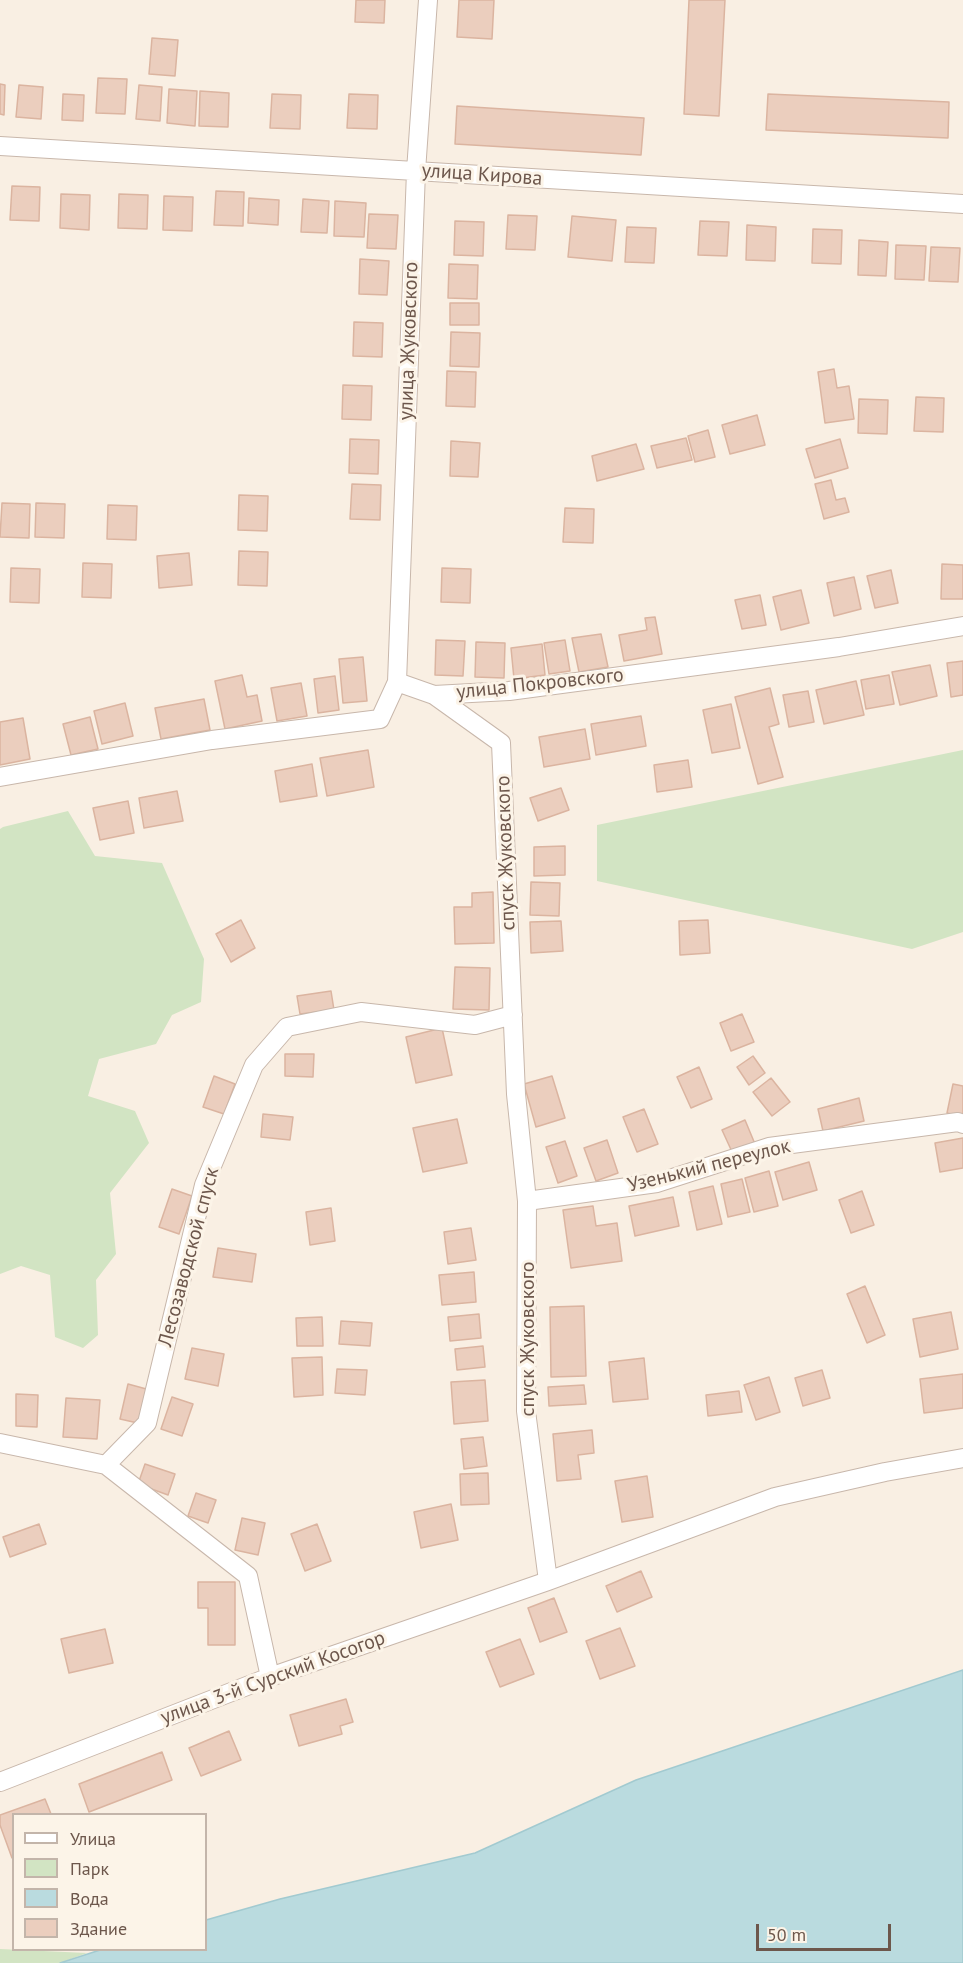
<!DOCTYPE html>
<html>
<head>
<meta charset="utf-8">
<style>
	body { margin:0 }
	#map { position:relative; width:963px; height:1963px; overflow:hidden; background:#f9efe3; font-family:"PT Sans",sans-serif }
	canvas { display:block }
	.legend { position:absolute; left:12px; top:1813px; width:195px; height:138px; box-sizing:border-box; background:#fcf4e8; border:2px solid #c3b5aa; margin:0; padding:8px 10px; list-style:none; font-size:18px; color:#6d574c }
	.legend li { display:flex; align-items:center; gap:12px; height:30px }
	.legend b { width:30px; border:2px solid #c3b5aa }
	.scale { position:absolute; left:756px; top:1924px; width:135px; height:27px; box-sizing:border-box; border:3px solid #6d574c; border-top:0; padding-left:8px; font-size:18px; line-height:21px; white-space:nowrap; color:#6d574c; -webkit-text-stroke:4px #fcf4e8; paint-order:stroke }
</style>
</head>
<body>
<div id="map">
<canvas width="963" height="1963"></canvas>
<ul class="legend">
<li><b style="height:8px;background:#fff"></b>Улица</li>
<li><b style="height:16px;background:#d2e4c3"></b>Парк</li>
<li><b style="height:16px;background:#badbdf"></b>Вода</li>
<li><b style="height:16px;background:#ebcebe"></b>Здание</li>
</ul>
<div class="scale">50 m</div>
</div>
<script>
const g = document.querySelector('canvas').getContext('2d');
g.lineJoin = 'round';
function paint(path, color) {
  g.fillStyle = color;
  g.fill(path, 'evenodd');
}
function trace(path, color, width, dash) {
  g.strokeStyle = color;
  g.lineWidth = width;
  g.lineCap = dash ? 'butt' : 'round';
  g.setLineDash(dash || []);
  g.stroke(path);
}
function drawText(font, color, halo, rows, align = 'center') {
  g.font = font + ' "PT Sans",sans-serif';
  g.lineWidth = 6;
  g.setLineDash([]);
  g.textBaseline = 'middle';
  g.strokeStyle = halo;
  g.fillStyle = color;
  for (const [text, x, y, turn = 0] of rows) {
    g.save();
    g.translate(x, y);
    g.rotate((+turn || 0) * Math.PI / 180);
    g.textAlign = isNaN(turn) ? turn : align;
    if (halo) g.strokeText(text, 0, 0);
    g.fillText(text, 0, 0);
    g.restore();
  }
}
paint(new Path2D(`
	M963 750V932L912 949 597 881V825Z
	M68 811 95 856 162 863 204 959 201 1002 172 1015 156 1044 99 1059 88 1096 135 1111 149 1143 110 1193 116 1254 96 1280 98 1335 83 1348 55 1337 50 1275 21 1266 0 1274V829L3 827Z
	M0 1949 87 1953 60 1963H0Z`), '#d2e4c3');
const water = new Path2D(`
	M963 1670V1963H60L100 1950H206V1920L280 1899 475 1853 636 1780Z`);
paint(water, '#badbdf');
trace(water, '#a2cad0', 1.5);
const building = new Path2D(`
	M356 0H385L384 23 355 22Z
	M459 0H494L492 39 457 37Z
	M689 0H725L719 116 684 114Z
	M152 38 178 40 175 76 149 74Z
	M98 78 127 79 125 114 96 113Z
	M0 84 5 85 4 115 0 114Z
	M19 85 43 87 41 119 16 117Z
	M139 85 162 87 160 121 136 119Z
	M169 89 197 91 195 126 167 123Z
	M200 91 229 93 228 127 199 126Z
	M63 94 84 95 83 121 62 120Z
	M272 94 301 95 300 129 270 128Z
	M349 94 378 95 377 129 347 128Z
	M768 94 949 102 948 138 766 130Z
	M457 106 644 118 641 155 455 144Z
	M12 186 40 187 39 221 10 220Z
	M216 191 244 192 243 226 214 225Z
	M61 194 90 195 89 230 60 228Z
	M119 194 148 195 147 229 118 228Z
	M164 196 193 197 192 231 163 230Z
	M249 198 279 200 278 225 248 223Z
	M303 199 329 201 327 233 301 232Z
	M335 201 366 203 364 237 334 236Z
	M369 214 398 215 396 249 367 248Z
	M508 215 537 216 535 250 506 249Z
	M572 216 616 220 612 261 568 257Z
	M455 221 484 222 483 256 454 255Z
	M700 221 729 222 727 256 698 255Z
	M747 225 776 227 775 261 746 260Z
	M627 227 656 228 654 263 625 262Z
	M813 229 842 230 841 264 812 263Z
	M859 240 888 242 886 276 858 275Z
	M896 245 926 246 924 280 895 279Z
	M931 247 960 248 958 282 929 281Z
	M360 259 389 261 387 295 359 294Z
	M449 264 478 265 477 299 448 298Z
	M450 303H479V325H450Z
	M354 322 383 323 382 357 353 356Z
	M451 332 480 333 479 367 450 366Z
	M834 369 837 388 849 386 854 419 825 423 818 372Z
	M447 371 476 372 475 407 446 406Z
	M343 385 372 386 371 420 342 419Z
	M916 397 944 398 943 432 914 431Z
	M859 399 888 400 887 434 858 433Z
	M757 415 765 445 730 454 722 425Z
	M708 430 715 457 695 462 688 436Z
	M686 438 692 460 657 468 651 446Z
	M350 439 379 440 378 474 349 473Z
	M840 439 848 468 815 478 806 449Z
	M451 441 480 443 478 477 450 476Z
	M636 444 644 469 597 481 592 456Z
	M831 480 836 500 845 498 849 512 824 519 815 484Z
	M352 484 381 485 380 520 350 519Z
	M239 495 268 496 267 531 238 530Z
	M2 503 30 504 29 538 0 537Z
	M36 503 65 504 64 538 35 537Z
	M108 505 137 506 136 540 107 539Z
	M565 508 594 509 593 543 563 542Z
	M239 551 268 552 267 586 238 585Z
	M189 553 192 585 159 588 157 556Z
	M83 563 112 564 111 598 82 597Z
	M942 564 963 565V599H941Z
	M11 568 40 569 39 603 10 602Z
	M442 568 471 569 470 603 441 602Z
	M891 570 898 603 875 608 867 576Z
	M854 577 861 609 834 616 827 583Z
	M801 590 809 623 781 630 773 597Z
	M760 595 766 625 742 629 735 600Z
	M655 617 662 654 624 661 619 635 647 630 645 618Z
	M601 634 608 667 579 672 572 638Z
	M436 640 465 641 463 676 435 675Z
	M565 640 570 671 549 674 544 643Z
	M476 642 505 643 504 678 475 677Z
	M542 644 545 675 514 679 511 648Z
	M363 657 367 701 343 703 339 659Z
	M963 661V695L951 697 947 663Z
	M930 665 937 696 900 705 892 672Z
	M242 675 247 697 257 695 262 721 225 729 215 681Z
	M889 675 894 704 866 709 861 680Z
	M335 676 339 710 318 713 314 679Z
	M856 681 864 715 824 724 816 690Z
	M301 683 307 716 277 721 271 688Z
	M770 688 779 724 769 727 783 777 758 784 735 697Z
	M808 691 814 722 789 727 783 695Z
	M204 699 210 730 161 739 155 708Z
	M125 703 133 736 102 744 94 711Z
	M731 704 740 748 712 753 703 710Z
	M641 716 646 746 596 755 591 724Z
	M90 717 98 749 71 755 63 724Z
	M23 718 30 759 0 765V722Z
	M585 729 590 759 544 767 539 737Z
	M368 750 374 787 327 796 320 758Z
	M688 760 692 787 657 792 654 765Z
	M312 764 317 796 280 802 275 771Z
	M561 788 569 810 538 821 530 798Z
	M177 791 183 821 144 828 139 798Z
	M128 801 134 833 100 840 93 808Z
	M565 846V875L534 876V847Z
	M531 882 560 883 559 916 530 915Z
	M493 892 494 943 455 944 454 907H472V893Z
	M241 920 255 948 231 962 216 934Z
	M708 920 710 953 680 955 679 921Z
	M561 921 563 951 531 953 530 922Z
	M455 967 490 968 489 1010 453 1009Z
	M331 991 334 1010 300 1014 297 996Z
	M742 1014 754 1042 731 1051 720 1023Z
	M442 1028 452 1075 416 1083 406 1037Z
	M285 1054H314L313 1077 285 1076Z
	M753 1056 765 1073 749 1085 737 1067Z
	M699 1067 712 1099 691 1108 677 1077Z
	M214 1076 235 1084 224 1114 203 1107Z
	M552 1076 565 1118 536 1127 524 1084Z
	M771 1078 790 1102 772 1116 753 1092Z
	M953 1084 963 1086V1117L947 1113Z
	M859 1098 864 1121 823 1131 818 1109Z
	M644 1109 658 1144 637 1152 623 1117Z
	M263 1114 293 1117 290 1140 261 1137Z
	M457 1119 467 1163 423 1172 413 1128Z
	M745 1120 755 1144 733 1154 722 1130Z
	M963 1138V1168L940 1172 935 1143Z
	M607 1140 618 1173 596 1181 584 1148Z
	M565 1141 577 1176 558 1183 546 1147Z
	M809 1162 817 1190 783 1200 775 1172Z
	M769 1171 778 1206 754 1212 745 1178Z
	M742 1179 750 1212 728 1217 721 1184Z
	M713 1186 722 1224 697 1230 689 1192Z
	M172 1189 192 1196 179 1234 159 1227Z
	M862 1191 874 1225 851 1233 839 1200Z
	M673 1197 679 1226 635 1236 629 1206Z
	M593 1206 596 1226 617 1223 622 1261 571 1268 563 1210Z
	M331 1208 335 1241 310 1245 306 1212Z
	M471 1228 476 1260 448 1264 444 1232Z
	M218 1248 256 1254 252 1282 213 1277Z
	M474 1272 476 1302 442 1305 439 1275Z
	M865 1286 885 1335 867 1343 847 1294Z
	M584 1306 586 1376 551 1377 550 1307Z
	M951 1312 958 1349 920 1357 913 1319Z
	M479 1314 481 1338 450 1341 448 1317Z
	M322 1317 323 1346H297L296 1318Z
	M341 1321 372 1323 370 1346 339 1344Z
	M483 1346 485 1367 457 1370 455 1349Z
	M192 1348 224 1354 218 1386 185 1379Z
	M322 1357 323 1395 294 1397 292 1358Z
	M644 1358 648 1399 613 1402 609 1362Z
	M337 1369 367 1370 365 1395 335 1393Z
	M822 1370 830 1398 803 1406 795 1378Z
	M963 1374V1408L924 1413 920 1379Z
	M769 1377 780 1412 756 1420 744 1385Z
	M485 1380 488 1421 454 1424 451 1382Z
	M128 1384 150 1390 142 1424 120 1419Z
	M584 1385 586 1404 549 1406 548 1387Z
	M739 1391 742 1412 708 1416 706 1395Z
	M16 1394 38 1395 37 1427 16 1426Z
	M172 1397 193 1404 182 1436 161 1429Z
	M66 1398 100 1400 97 1439 63 1437Z
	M592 1430 594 1453 578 1455 581 1479 557 1481 553 1434Z
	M483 1437 487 1466 464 1469 461 1439Z
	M145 1464 175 1474 168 1495 138 1484Z
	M488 1473 489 1504 461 1505 460 1474Z
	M647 1476 653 1517 622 1522 615 1481Z
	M196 1493 216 1500 208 1523 188 1516Z
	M451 1504 458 1540 421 1548 414 1512Z
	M242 1518 265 1523 258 1555 235 1550Z
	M39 1524 46 1544 10 1557 3 1537Z
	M317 1524 331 1561 305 1571 291 1534Z
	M641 1571 652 1597 617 1612 606 1586Z
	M198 1582H235V1645H208V1608H198Z
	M554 1598 567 1632 540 1642 528 1608Z
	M620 1628 635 1666 600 1679 586 1641Z
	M105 1629 113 1663 69 1673 61 1639Z
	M520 1639 534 1674 500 1687 486 1652Z
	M346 1699 353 1722 340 1726 342 1734 299 1746 290 1715Z
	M229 1731 241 1760 201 1776 189 1748Z
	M162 1752 172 1780 89 1812 79 1784Z
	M45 1799 51 1814H14V1857L12 1858 0 1825V1815Z`);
paint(building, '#ebcebe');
trace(building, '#dbb4a0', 1.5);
const street = new Path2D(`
	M0 146 963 204
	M397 682 416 171 428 0
	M434 695 501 743 516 1094 527 1201 526 1411 548 1581
	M0 777 212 740 380 719 397 682 434 695 509 691 839 647 963 626
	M527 1201 657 1183 769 1147 958 1122 963 1124
	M0 1443 106 1465 248 1576 270 1677
	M106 1465 147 1423 204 1185 254 1065 287 1027 361 1012 475 1025 513 1015
	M0 1782 270 1677 548 1581 775 1497 885 1472 963 1458`);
trace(street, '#c8b7ab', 20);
trace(street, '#fff', 18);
drawText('20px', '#6d574c', '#fcf4e8', [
	["улица Кирова",482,175,4],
	["улица Жуковского",409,341,-88],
	["улица Покровского",540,684,-6],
	["спуск Жуковского",506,853,-92],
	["Узенький переулок",709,1166,-14],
	["Лесозаводской спуск",189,1257,-75],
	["спуск Жуковского",528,1339,-90],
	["улица 3-й Сурский Косогор",273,1678,-20]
]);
</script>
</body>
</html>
